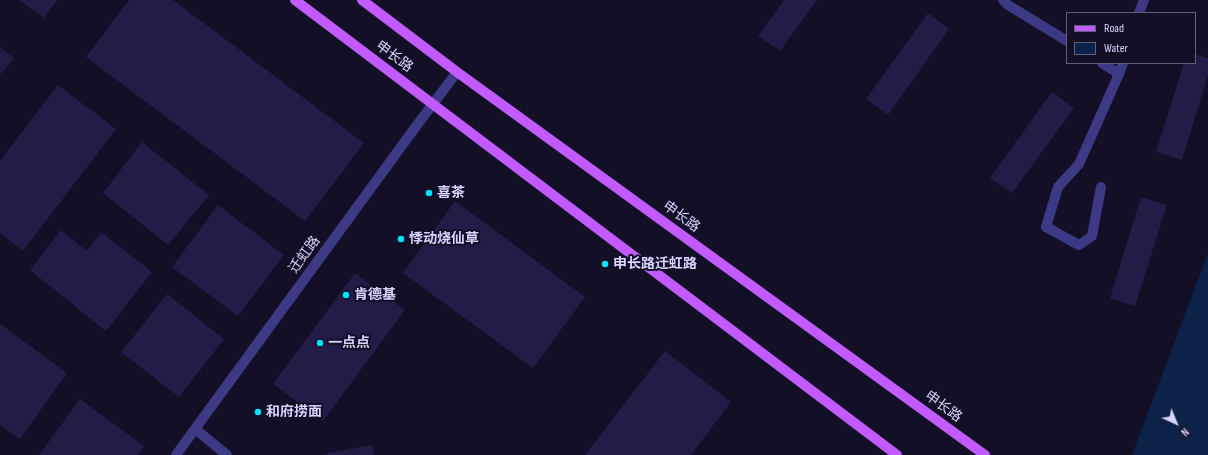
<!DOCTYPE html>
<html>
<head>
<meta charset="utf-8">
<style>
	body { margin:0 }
	#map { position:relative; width:1208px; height:455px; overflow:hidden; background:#130f26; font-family:"Sofia Sans Condensed",sans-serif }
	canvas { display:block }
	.legend { position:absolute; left:1066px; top:12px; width:130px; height:52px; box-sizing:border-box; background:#130f26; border:1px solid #625e7d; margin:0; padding:5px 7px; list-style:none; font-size:12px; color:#d9d4ff }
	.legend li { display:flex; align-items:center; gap:8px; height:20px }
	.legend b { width:20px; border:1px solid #625e7d }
	.north { position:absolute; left:1156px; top:403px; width:40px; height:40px; -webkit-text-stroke:3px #130f26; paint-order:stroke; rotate:136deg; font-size:11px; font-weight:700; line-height:16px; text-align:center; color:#d9d4ff }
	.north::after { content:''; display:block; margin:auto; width:14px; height:18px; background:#d9d4ff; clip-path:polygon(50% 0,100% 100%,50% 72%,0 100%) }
</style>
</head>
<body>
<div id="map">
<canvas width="1208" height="455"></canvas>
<ul class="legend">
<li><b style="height:5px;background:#c25bff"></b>Road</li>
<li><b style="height:11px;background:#0c2248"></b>Water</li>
</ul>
<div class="north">N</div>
</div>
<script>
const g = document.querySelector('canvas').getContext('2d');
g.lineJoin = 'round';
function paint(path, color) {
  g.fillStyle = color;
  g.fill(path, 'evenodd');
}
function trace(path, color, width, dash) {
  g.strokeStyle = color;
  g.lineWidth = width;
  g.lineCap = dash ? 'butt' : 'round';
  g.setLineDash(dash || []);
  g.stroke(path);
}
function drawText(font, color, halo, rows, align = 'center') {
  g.font = font + ' "Sofia Sans Condensed","Noto Sans SC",sans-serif';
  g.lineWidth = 4;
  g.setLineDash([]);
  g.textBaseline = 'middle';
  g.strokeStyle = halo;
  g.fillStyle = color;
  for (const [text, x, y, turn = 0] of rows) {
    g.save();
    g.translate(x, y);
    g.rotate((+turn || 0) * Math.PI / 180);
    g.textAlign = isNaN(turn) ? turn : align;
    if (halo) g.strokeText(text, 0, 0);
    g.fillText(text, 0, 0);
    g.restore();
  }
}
paint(new Path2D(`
	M1208 253V455H1132Z`), '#0c2248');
paint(new Path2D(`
	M19 0H57L44 18Z
	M129 0H173L364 143 305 221 86 57Z
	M784 0H817L780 51 758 36Z
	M928 13 949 29 888 115 866 99Z
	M0 47 14 58 0 75Z
	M1195 54 1208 58V75L1182 160 1156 152 1184 63H1195Z
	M58 85 116 129 23 251 0 233V161Z
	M1052 92 1074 108 1012 193 990 178Z
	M142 142 209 195 168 245 103 193Z
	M1141 197 1167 205 1135 306 1110 298Z
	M455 201 585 297 533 368 403 273Z
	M218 205 284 255 238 316 172 267Z
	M61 230 87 251 101 232 152 272 106 331 30 270Z
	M355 273 405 310 323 421 273 384Z
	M167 294 224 339 179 397 121 352Z
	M0 324 67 373 20 439 0 425Z
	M665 351 731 402 691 455H585Z
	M80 399 144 446 138 455H39Z
	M372 445 374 455H324V454Z`), '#241b47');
trace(new Path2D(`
	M1003 0 1008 5 1067 41
	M1139 13 1144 0
	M1102 63 1119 74
	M1101 187 1092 236 1079 245 1046 227 1058 187 1079 164 1119 74 1123 63
	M195 429 227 455
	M176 455 417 125 457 72`), '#3d3a85', 10);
trace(new Path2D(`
	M295 0 897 455
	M362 0 457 72 985 455`), '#c25bff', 10);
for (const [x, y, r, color] of [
	[429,193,4,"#00e5ff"],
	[401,239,4,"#00e5ff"],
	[605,264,4,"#00e5ff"],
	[346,295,4,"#00e5ff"],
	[320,343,4,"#00e5ff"],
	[258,412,4,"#00e5ff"]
]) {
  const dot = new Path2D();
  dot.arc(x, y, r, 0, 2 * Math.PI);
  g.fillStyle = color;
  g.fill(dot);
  trace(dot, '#130f26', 1.5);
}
drawText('14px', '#d9d4ff', '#130f26', [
	["申长路",394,57,37],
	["申长路",681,217,36],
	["迁虹路",305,255,-54],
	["申长路",943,407,36]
]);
drawText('bold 14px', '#d9d4ff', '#130f26', [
	["喜茶",437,193],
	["悸动烧仙草",409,239],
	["申长路迁虹路",613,264],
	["肯德基",354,295],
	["一点点",328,343],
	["和府捞面",266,412]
], 'left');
</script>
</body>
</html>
